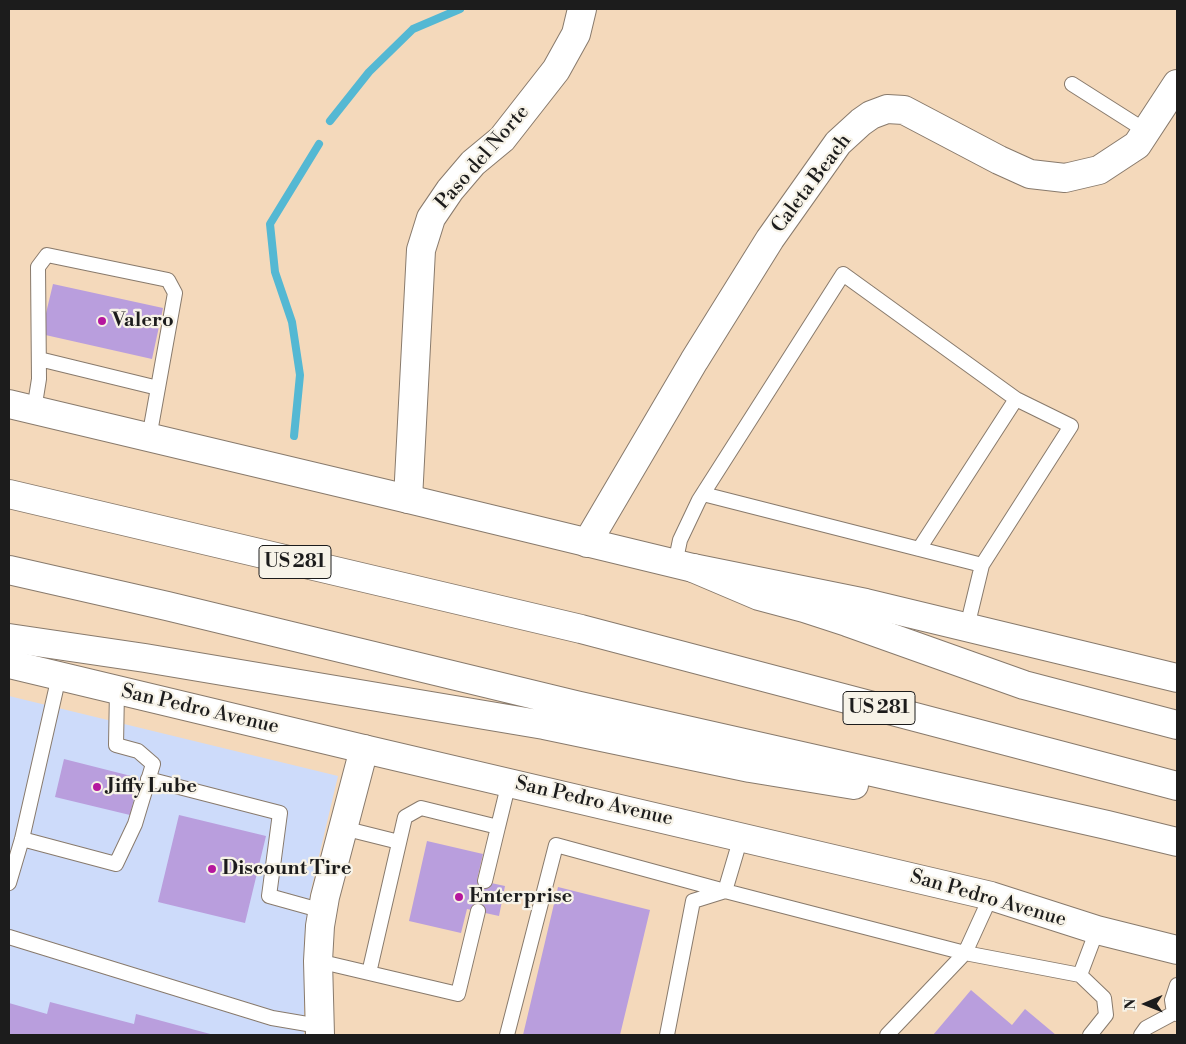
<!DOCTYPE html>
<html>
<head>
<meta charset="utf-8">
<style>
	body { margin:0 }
	#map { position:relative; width:1186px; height:1044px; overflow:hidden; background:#f4d9bb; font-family:"Libre Bodoni",serif }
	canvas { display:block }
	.frame { position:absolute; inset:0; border:10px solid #1c1c1c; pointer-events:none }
	.north { position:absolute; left:1121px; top:979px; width:50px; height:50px; -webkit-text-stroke:4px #f7f3e8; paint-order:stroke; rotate:269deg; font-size:14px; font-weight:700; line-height:20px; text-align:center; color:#1c1c1c }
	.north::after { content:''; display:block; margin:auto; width:18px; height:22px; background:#1c1c1c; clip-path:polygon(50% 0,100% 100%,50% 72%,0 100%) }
</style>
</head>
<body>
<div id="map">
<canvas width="1186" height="1044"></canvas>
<div class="frame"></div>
<div class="north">N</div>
</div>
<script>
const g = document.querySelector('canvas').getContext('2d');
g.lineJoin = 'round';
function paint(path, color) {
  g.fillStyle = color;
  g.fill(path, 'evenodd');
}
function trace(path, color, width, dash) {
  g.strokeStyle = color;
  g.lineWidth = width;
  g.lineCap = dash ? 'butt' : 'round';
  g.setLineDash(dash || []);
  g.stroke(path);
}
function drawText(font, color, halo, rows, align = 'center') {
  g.font = font + ' "Libre Bodoni",serif';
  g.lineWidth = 4.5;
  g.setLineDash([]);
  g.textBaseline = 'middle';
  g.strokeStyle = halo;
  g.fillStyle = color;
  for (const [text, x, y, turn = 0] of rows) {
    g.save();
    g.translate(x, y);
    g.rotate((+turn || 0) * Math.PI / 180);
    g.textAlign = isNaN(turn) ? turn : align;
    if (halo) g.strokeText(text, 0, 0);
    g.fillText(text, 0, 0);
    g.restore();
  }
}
paint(new Path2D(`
	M9 696 338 776 310 894 304 942V1035H9Z`), '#cddbfa');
trace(new Path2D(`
	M330 121 369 72 413 29 460 9
	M294 436 300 375 292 322 275 272 270 224 319 144`), '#54b8d3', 8);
paint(new Path2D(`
	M53 284 163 308 152 359 41 334Z
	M64 759 139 778 130 815 55 797Z
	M179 815 266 836 245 923 158 902Z
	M427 841 483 854 477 880 505 886 499 916 467 909 461 933 409 921Z
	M558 887 650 910 620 1035H523Z
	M971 990 1012 1025 1025 1009 1056 1035H933Z
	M50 1002 134 1024 136 1014 214 1035H9V1003L47 1014Z`), '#b99edd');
const lane = new Path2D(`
	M1072 84 1146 131
	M39 359 158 388
	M34 410 39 379 38 267 47 255 168 280 175 293 149 438
	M703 494 982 565
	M919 549 1016 399
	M675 564 680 540 699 500 843 274 1016 399 1071 426 982 565 967 627
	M148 779 280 813 269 896 323 911
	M343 828 399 842
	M22 839 116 864 135 824 153 764 138 751 116 745 117 690
	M485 881 498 827
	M9 883 22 839 59 676
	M9 937 272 1018 319 1026
	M318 961 458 994 478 911
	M369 973 405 817 421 808 498 827 509 782
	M1177 985 1172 1000 1174 1013 1177 1014
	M507 1035 556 845 725 891 741 837
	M667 1035 693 901 725 891 965 953 1080 975
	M887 1035 965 953 991 896
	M1090 1035 1106 1015 1104 998 1080 975 1097 930
	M1141 1035 1146 1028 1174 1013`);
const street = new Path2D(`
	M408 499 421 250 431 218 450 190 473 163 502 139 556 70 576 34 582 9
	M587 543 694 361 770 239 838 143 861 122 871 115 887 109 904 110 999 160 1030 174 1065 178 1099 170 1137 145 1177 84
	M320 1035 318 961 320 926 325 897 364 749`);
const secondary = new Path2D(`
	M9 404 408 499 693 568 866 603 1177 678
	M9 664 364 749 991 896 1097 930 1177 950`);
const highway = new Path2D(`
	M9 494 581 629 1177 786
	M693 568 759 596 804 608 847 622 1024 685 1177 725
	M9 570 167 606 576 705 1107 825 1177 842
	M9 638 145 658 544 725 750 768 854 785`);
trace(lane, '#887a6c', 16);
trace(street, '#887a6c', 30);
trace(secondary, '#887a6c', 30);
trace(highway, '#887a6c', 30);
trace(lane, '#fff', 14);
trace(street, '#fff', 28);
trace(secondary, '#fff', 28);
trace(highway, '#fff', 28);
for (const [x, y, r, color] of [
	[102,321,5,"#b5179e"],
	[97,787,5,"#b5179e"],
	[212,869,5,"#b5179e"],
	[459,897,5,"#b5179e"]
]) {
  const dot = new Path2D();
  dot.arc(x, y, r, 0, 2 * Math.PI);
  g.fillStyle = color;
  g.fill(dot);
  trace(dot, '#f7f3e8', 2);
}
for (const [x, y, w] of [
	[295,562,72],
	[879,708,72]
]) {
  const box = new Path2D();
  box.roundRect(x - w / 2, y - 16.5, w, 33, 4);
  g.fillStyle = '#f7f3e8';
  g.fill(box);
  trace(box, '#1c1c1c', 1);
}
drawText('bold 19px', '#1c1c1c', null, [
	["US 281",295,562],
	["US 281",879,708]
]);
drawText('20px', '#1c1c1c', '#f7f3e8', [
	["Paso del Norte",483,158,-49],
	["Caleta Beach",812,184,-53],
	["San Pedro Avenue",200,710,13],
	["San Pedro Avenue",594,802,13],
	["San Pedro Avenue",988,899,16]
]);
drawText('bold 20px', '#1c1c1c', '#f7f3e8', [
	["Valero",112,321],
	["Jiffy Lube",107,787],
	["Discount Tire",222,869],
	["Enterprise",469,897]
], 'left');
</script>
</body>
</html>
